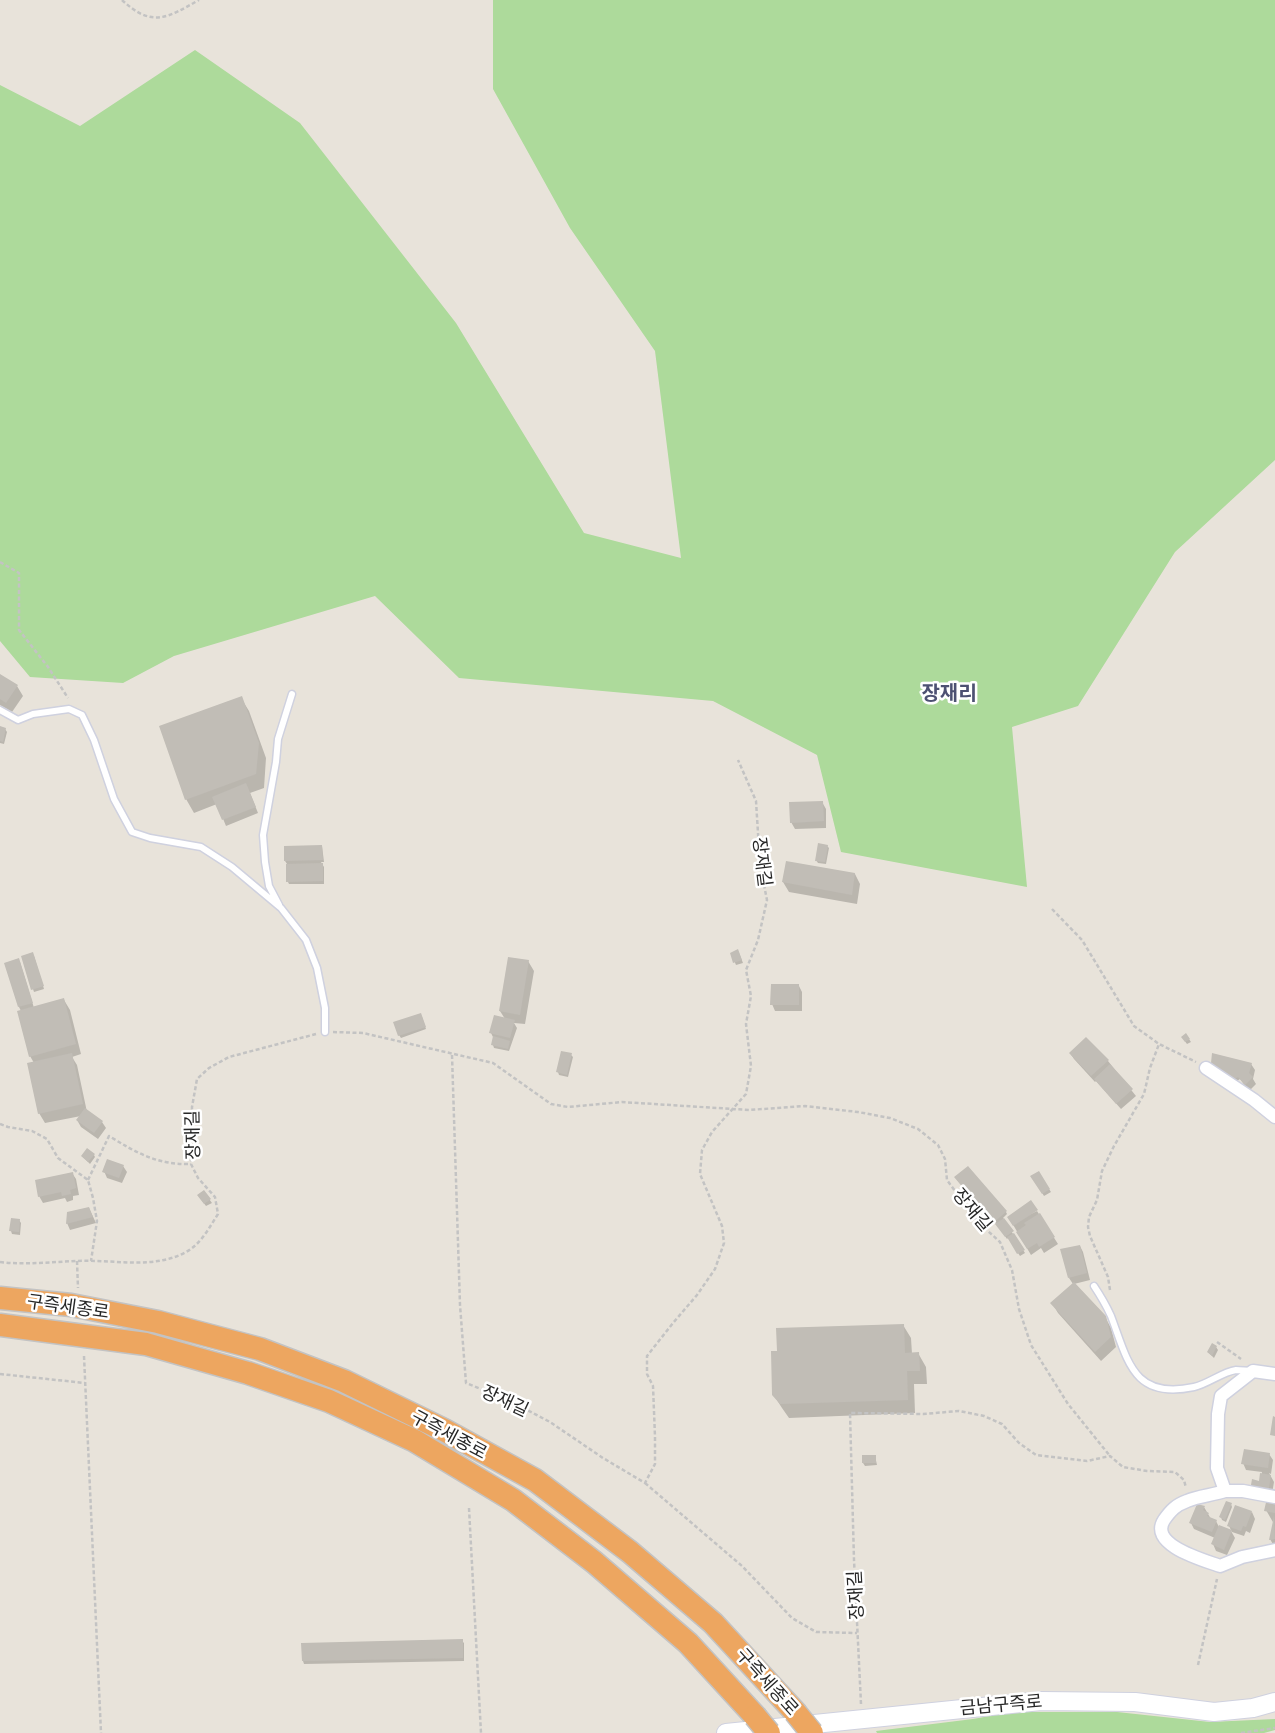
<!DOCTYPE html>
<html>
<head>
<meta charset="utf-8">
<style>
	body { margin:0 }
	canvas { display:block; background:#e8e3da }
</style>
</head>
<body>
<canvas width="1275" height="1733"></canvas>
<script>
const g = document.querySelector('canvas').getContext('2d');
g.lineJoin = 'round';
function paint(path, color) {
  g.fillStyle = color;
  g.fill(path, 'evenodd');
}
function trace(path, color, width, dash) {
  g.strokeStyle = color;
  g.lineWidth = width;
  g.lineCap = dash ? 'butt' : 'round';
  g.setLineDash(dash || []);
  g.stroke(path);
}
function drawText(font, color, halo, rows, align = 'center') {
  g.font = font + ' "Golos Text","Noto Sans KR",sans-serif';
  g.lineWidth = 5;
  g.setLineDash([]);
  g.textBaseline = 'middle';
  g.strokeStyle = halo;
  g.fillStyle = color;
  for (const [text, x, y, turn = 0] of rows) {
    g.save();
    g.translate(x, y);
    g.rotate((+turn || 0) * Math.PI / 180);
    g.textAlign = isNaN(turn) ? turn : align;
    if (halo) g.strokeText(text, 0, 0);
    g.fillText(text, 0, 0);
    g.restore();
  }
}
paint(new Path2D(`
	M493 0H1275V460L1175 552 1078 706 1012 727 1027 887 841 852 817 755 713 701 459 678 375 596 174 656 123 683 30 677 0 641V85L80 126 195 50 300 123 456 323 584 533 681 558 655 351 570 228 493 89Z
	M1012 1712H1117L1210 1722 1275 1719V1730L1264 1733H877L876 1731 973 1719Z`), '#adda9b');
paint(new Path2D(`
	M0 676 17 686 23 696 12 712 0 705Z
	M241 698 249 711 266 758 264 788 250 793 258 813 226 826 217 804 194 813 186 799Z
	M0 728 5 729 7 732 4 744 0 743Z
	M822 802 826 809V828L795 829 791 822Z
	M322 846 324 862H321L324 867V884H289L288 882 287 864 285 861Z
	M827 846 829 848 826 864 818 863 816 860Z
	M787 862 855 874 860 884 857 904 789 892 783 882Z
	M731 953H739L743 963 736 965Z
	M34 956 44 989 34 992 33 989Z
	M528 961 534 971 525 1024 514 1023 517 1028 509 1051 494 1048 493 1045 494 1039 491 1033 505 1019 500 1011Z
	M20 962 34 1008 64 1000 70 1010 81 1054 72 1057 77 1065 87 1112 102 1122 106 1128 98 1139 81 1127 77 1120 81 1116 45 1123 39 1113 34 1063 30 1056 21 1011 19 1007Z
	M799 986 802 992V1011H775L772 1004Z
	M422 1017 426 1029 401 1038 399 1035Z
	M1189 1039 1191 1042 1187 1044 1184 1040Z
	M1070 1053 1108 1061 1136 1096 1121 1109 1096 1081 1095 1082 1074 1059Z
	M571 1055 573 1057 568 1077 559 1075 558 1072Z
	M1212 1062 1251 1064 1255 1070 1253 1079 1256 1084 1249 1091 1240 1079 1237 1081 1214 1066Z
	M94 1155 95 1157 90 1164 82 1156Z
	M123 1166 127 1172 122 1183 107 1178 104 1171Z
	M1038 1172 1051 1192 1044 1196 1032 1176Z
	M72 1173 76 1179 79 1195 73 1196V1200L67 1202 65 1198 43 1203 39 1196Z
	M957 1180 1006 1212 1007 1214 1003 1218 1025 1253 1020 1256 1008 1238 1007 1239 996 1223 995 1224Z
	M204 1192 212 1203 206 1206 200 1198Z
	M89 1208 96 1223 70 1230 67 1223Z
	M1037 1211 1058 1244 1044 1253 1041 1248 1031 1255 1012 1223Z
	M19 1220 21 1223 20 1235 12 1234 11 1231Z
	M1080 1246 1083 1252 1090 1280 1074 1284 1105 1317 1111 1328 1116 1347 1101 1361 1058 1313 1052 1303 1073 1284 1069 1278Z
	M903 1325 911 1338 912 1354 918 1353 926 1367 927 1384H914L915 1413 789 1418 782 1408 773 1394Z
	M1216 1347 1218 1350 1214 1358 1208 1352Z
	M1269 1454 1273 1460 1271 1474 1269 1473 1274 1482 1271 1500 1275 1501V1548L1270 1539 1274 1524 1266 1510 1268 1499 1260 1482 1262 1472 1246 1470 1243 1463Z
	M875 1456 877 1465 865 1466 863 1463Z
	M1231 1504 1232 1507 1226 1522 1222 1520 1221 1517Z
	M1204 1507 1211 1519 1216 1521 1219 1527 1231 1531 1235 1538 1227 1555 1216 1551 1213 1544 1215 1538 1194 1529 1191 1523Z
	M1252 1512 1255 1519 1250 1533 1246 1531 1244 1536 1232 1532 1229 1526Z
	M462 1641 464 1643V1661L304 1664 303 1661V1644Z`), '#0003');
paint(new Path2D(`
	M0 674 18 685 6 703 0 699Z
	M242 696 259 743 256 774 185 800 159 726Z
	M0 726 6 728 3 742 0 741Z
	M246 783 256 807 222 820 212 797Z
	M823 801 824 821 790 823 789 802Z
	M818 843 828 845 825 862 815 861Z
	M322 845 323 860 284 861V846Z
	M786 861 855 873 852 895 782 882Z
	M323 863V881L286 882V864Z
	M738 949 742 960 733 963 730 953Z
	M33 952 44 986 31 990 21 956Z
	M508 957 529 960 520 1015 499 1011Z
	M19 958 33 1003 18 1007 4 963Z
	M771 984H799V1005H770Z
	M64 998 76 1044 29 1057 17 1011Z
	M421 1013 426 1027 398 1036 393 1022Z
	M494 1015 515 1020 510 1038 489 1033Z
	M1186 1033 1190 1039 1185 1042 1181 1037Z
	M493 1036 510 1041 508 1049 491 1045Z
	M1086 1037 1109 1060 1091 1076 1069 1053Z
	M561 1051 572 1053 567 1075 556 1072Z
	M72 1053 83 1104 38 1114 27 1063Z
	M1212 1053 1252 1063 1249 1073 1253 1077 1245 1085 1238 1077 1235 1079 1211 1063Z
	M1110 1064 1133 1089 1116 1104 1094 1079Z
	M85 1108 103 1121 94 1133 76 1120Z
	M87 1148 95 1154 88 1162 81 1156Z
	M107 1159 124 1165 119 1178 102 1172Z
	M968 1166 1007 1211 993 1223 954 1177Z
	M1039 1171 1050 1189 1042 1194 1030 1176Z
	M73 1172 76 1188 70 1190 71 1194 62 1196 61 1192 38 1197 35 1180Z
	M204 1190 211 1199 204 1204 197 1195Z
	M1031 1200 1038 1210 1013 1226 1007 1217Z
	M89 1207 93 1217 66 1224 67 1212Z
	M1040 1213 1055 1237 1039 1247 1037 1243 1027 1249 1016 1232 1026 1225 1024 1223Z
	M11 1218 20 1219 19 1232 9 1231Z
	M1004 1218 1014 1231 1005 1237 995 1224Z
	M1014 1233 1025 1250 1017 1254 1007 1237Z
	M1080 1245 1087 1273 1068 1278 1060 1249Z
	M1074 1282 1106 1316 1111 1337 1095 1352 1050 1303Z
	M904 1324 905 1353 919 1352 920 1371H907L908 1400 780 1404 772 1395 771 1351H777L776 1328Z
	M1212 1343 1217 1346 1212 1356 1207 1352Z
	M1273 1416 1275 1417V1436L1270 1435Z
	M1244 1449 1270 1453 1268 1468 1241 1464Z
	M862 1455H876V1463H862Z
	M1260 1473 1271 1475 1268 1494 1250 1491 1252 1479 1259 1481Z
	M1267 1498 1275 1500V1513L1264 1511Z
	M1226 1501 1232 1503 1225 1520 1219 1517Z
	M1197 1504 1205 1506 1203 1510 1209 1513 1207 1516 1217 1520 1212 1532 1189 1523Z
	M1235 1505 1252 1511 1246 1527 1243 1526 1241 1531 1227 1526Z
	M1274 1516 1275 1539 1269 1540Z
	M1219 1525 1232 1530 1224 1550 1211 1544Z
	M463 1639V1658L302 1661 301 1643Z`), '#c1bdb6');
const lane = new Path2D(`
	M0 710 18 720 33 714 69 709 82 715 94 740 114 799 132 832 150 838 201 847 232 867 281 908 306 940 317 968 325 1008V1032
	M279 905 269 886 265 862 263 835 276 762 278 739 292 694
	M1094 1286C1100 1295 1106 1305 1111 1316 1128 1361 1133 1400 1194 1387 1208 1384 1222 1372 1236 1370 1241 1370 1247 1371 1251 1371`);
const street = new Path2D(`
	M1206 1068 1254 1100 1275 1117
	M1275 1374 1253 1371 1221 1396 1218 1414 1217 1468 1225 1491H1243L1275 1497
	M1225 1491C1213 1495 1198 1496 1187 1501 1176 1505 1171 1510 1164 1520 1148 1545 1204 1560 1220 1566L1242 1557 1275 1550`);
const secondary = new Path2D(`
	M726 1733 1041 1701 1135 1702 1214 1712 1253 1708 1275 1702`);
const highway = new Path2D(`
	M0 1298 71 1305 158 1322 260 1349 344 1381 444 1430 535 1480 630 1552 713 1623 795 1712
	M0 1325 146 1344 248 1373 329 1401 415 1441 513 1500 594 1562 688 1643 755 1716`);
trace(lane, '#cfd1df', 9);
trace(street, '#cfd1df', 15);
trace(secondary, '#cfd1df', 20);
trace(highway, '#c3c3c3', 25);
trace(new Path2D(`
	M122 0C152 28 167 18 199 0
	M0 562 19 573V630L48 667 68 698
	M1052 909 1082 940 1134 1026 1159 1044 1196 1062
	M333 1032 363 1033 493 1063 551 1104 568 1107 622 1102 749 1110 805 1106 858 1112 890 1118 918 1129 938 1145 945 1159 947 1180 978 1222 1000 1242 1012 1270 1019 1309 1031 1345 1068 1404 1110 1456
	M452 1055 460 1305 466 1383 506 1399 550 1422 603 1458 645 1483 655 1464V1437L653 1386 647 1374V1356L673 1323 697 1295 715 1269 724 1243 722 1226 700 1174 702 1150 712 1132 746 1094 751 1066 746 1024 751 996 746 970 758 940 767 900 760 865 756 801 738 760
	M0 1124 8 1127 32 1131 47 1139 58 1158 88 1180 93 1198 97 1221 91 1261
	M88 1180 109 1136C137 1153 157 1165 191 1164
	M77 1261 78 1288
	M0 1262C26 1265 51 1262 76 1261 113 1259 153 1270 186 1252 201 1244 209 1228 218 1214L215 1197 198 1178 191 1164 192 1107 197 1079 209 1068 229 1057 316 1034
	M1110 1290 1108 1277 1090 1236 1088 1227 1089 1217 1097 1200 1102 1171 1114 1146 1144 1094 1150 1068 1159 1044
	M1217 1342 1241 1359
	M84 1356 101 1733
	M0 1374 85 1383
	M645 1483 742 1566 792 1618 816 1632 857 1633
	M469 1508 481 1733
	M1198 1665 1217 1579
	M861 1704 854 1560 850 1413 923 1414 959 1411 984 1416 1002 1424 1019 1443 1036 1455 1087 1461 1110 1456 1123 1467 1147 1471 1175 1472 1184 1480 1186 1488
	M1241 1733 1275 1728`), '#c3c3c3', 2.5, [4, 2.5]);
trace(lane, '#fff', 6);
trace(street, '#fff', 12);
trace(secondary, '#fff', 18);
trace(highway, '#eda660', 22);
const highwayBridge = new Path2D(`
	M795 1712 812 1733
	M755 1716 769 1733`);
trace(highwayBridge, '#c3c3c3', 25, []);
trace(highwayBridge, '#eda660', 22);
drawText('18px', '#272727', '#fff', [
	["장재길",762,862,83],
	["장재길",193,1135,-91],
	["장재길",972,1210,50],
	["구즉세종로",68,1307,8],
	["장재길",505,1401,25],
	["구즉세종로",449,1435,28],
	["장재길",856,1595,-93],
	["구즉세종로",767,1682,48],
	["금남구즉로",1001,1705,-5]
]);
drawText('bold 20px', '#4d5172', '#fff', [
	["장재리",949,694]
]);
</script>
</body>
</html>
